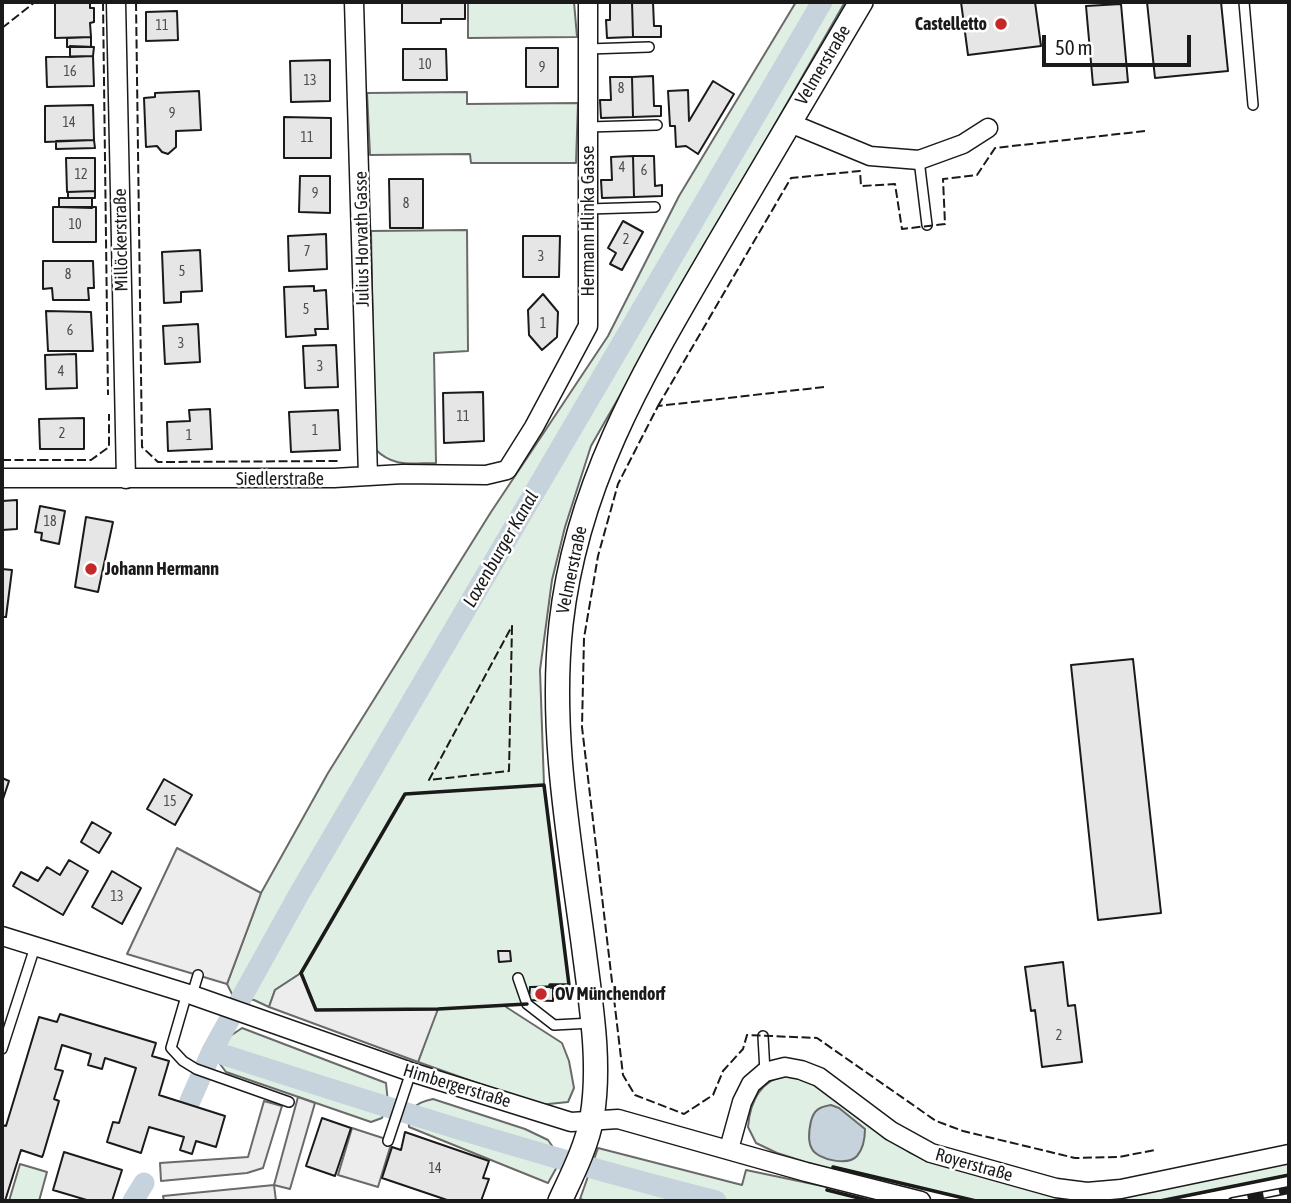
<!DOCTYPE html>
<html>
<head>
<meta charset="utf-8">
<style>
	body { margin:0 }
	#map { position:relative; width:1291px; height:1203px; overflow:hidden; background:#fff; font-family:"Asap Condensed",sans-serif }
	canvas { display:block }
	.frame { position:absolute; inset:0; border:4px solid #1a1a1a; pointer-events:none }
	.scale { position:absolute; left:1042px; top:35px; width:149px; height:32px; box-sizing:border-box; border:4px solid #1a1a1a; border-top:0; padding-left:9px; font-size:21px; line-height:24px; white-space:nowrap; color:#1a1a1a; -webkit-text-stroke:5px #fff; paint-order:stroke }
</style>
</head>
<body>
<div id="map">
<canvas width="1291" height="1203"></canvas>
<div class="frame"></div>
<div class="scale">50 m</div>
</div>
<script>
const g = document.querySelector('canvas').getContext('2d');
g.lineJoin = 'round';
function paint(path, color) {
  g.fillStyle = color;
  g.fill(path, 'evenodd');
}
function trace(path, color, width, dash) {
  g.strokeStyle = color;
  g.lineWidth = width;
  g.lineCap = dash ? 'butt' : 'round';
  g.setLineDash(dash || []);
  g.stroke(path);
}
function drawText(font, color, halo, rows, align = 'center') {
  g.font = font + ' "Asap Condensed",sans-serif';
  g.lineWidth = 5;
  g.setLineDash([]);
  g.textBaseline = 'middle';
  g.strokeStyle = halo;
  g.fillStyle = color;
  for (const [text, x, y, turn = 0] of rows) {
    g.save();
    g.translate(x, y);
    g.rotate((+turn || 0) * Math.PI / 180);
    g.textAlign = isNaN(turn) ? turn : align;
    if (halo) g.strokeText(text, 0, 0);
    g.fillText(text, 0, 0);
    g.restore();
  }
}
const green = new Path2D(`
	M468 2H574L577 37 468 38Z
	M796 2H845L591 446 565 527 552 580 540 670 544 785 569 985 530 987V1004L503 1005 562 1043 569 1061 574 1088 568 1102 539 1105 418 1062 437 1009 316 1010 301 973 275 990 269 1007 254 1000 234 998 227 984 261 893 328 773 491 512 608 336 679 196Z
	M467 92V104L578 103 576 163H471L470 154 370 155 367 93Z
	M467 230 468 351 434 353 436 463C411 463 394 468 375 449L371 231Z
	M242 1028 386 1083 388 1103 382 1118 371 1122 226 1072 217 1060 223 1041Z
	M786 1075 803 1078 818 1087 909 1152 922 1158 1074 1199 1289 1160V1175L1162 1201H976L833 1167 831 1170 777 1153 756 1143 748 1127C750 1102 759 1081 786 1075Z
	M433 1099 525 1129 548 1140 555 1150 558 1165 548 1183 409 1127C406 1109 417 1102 433 1099Z
	M598 1148 742 1185 746 1170 827 1187V1190L871 1201H587L580 1199Z
	M20 1164 47 1172 39 1201H9Z`);
paint(green, '#e0efe3');
trace(green, '#6a6a6a', 2);
const parking = new Path2D(`
	M177 848 261 893 227 984 127 954Z
	M301 973 316 1010 438 1009 418 1062 269 1007 275 990Z
	M298 1097 315 1103 290 1189 274 1185 276 1201H164L163 1196 274 1185Z
	M264 1101 282 1106 263 1168 247 1173 161 1181 160 1163 248 1157Z
	M352 1128 392 1141 378 1187 338 1175Z`);
paint(parking, '#ededed');
trace(parking, '#6a6a6a', 2);
const water = new Path2D(`
	M831 1105 839 1108 865 1129C865 1137 863 1149 857 1156 848 1166 818 1160 812 1149 807 1141 809 1130 811 1121 814 1110 819 1107 831 1105Z`);
paint(water, '#c6d2dc');
trace(water, '#6a6a6a', 2);
trace(new Path2D(`
	M212 1051C379 1105 545 1158 716 1201
	M190 1101 212 1051 299 894 822 2
	M133 1201 144 1183`), '#c6d2dc', 21);
const building = new Path2D(`
	M55 2H90V8H94V22L90 23 91 37 55 38Z
	M402 2H465V19H441V23H402Z
	M610 2H632L633 37 607 38 606 20H610Z
	M632 2H653L654 26H661V37H633Z
	M961 2H1035L1041 46 968 55Z
	M1147 2H1221L1228 71 1155 78Z
	M1121 4 1128 82 1093 85 1086 6Z
	M177 11 178 40 146 41V12Z
	M91 37V47H67V38Z
	M70 46 94 47 93 56 70 57Z
	M526 48H558V87H526Z
	M403 49H446L447 80H403Z
	M93 56 94 86 47 87 46 57Z
	M330 60V101L291 102 290 61Z
	M653 76 654 106H661V116L633 117 632 77Z
	M610 77H632L633 117 601 118 600 100H611Z
	M713 81 734 94 698 154 686 146 676 147 675 126H670L668 91 688 90 689 121Z
	M199 91 201 130 176 131V147L168 154 162 152 157 146 146 147 144 98 155 97V93Z
	M93 105 94 140 45 142V106Z
	M284 117 331 118V158H284Z
	M94 140 95 148 56 149V141Z
	M633 156 634 197 602 198 601 180H612L611 157Z
	M633 156H654L655 186 662 185V196L634 197Z
	M66 158H95V191L67 192Z
	M300 176H330V213L299 212Z
	M389 179H423V228H390Z
	M95 191V198H68V192Z
	M59 198H92V208L59 207Z
	M53 207H96V242H53Z
	M623 221 643 232 622 270 610 264 616 253 608 248Z
	M326 234 327 269 289 271 288 236Z
	M523 236H560L559 277H523Z
	M200 250 202 291 181 292V302L164 303 162 252Z
	M43 261H93L94 288H88L89 300H53L52 288 43 289Z
	M314 286V291L326 290 328 329H315L316 335 286 337 284 287Z
	M543 294 558 312 557 337 542 350 529 335 528 310Z
	M46 311 91 312 93 351H48Z
	M198 324 200 362 165 364 163 326Z
	M336 345 338 387 305 388 303 346Z
	M76 354 77 388 46 389 45 355Z
	M483 392 484 441 444 443 443 393Z
	M210 409 212 449 168 451 167 422 190 421 189 410Z
	M338 410 340 450 291 452 289 412Z
	M84 418V449H40L39 419Z
	M17 500V529L2 530V501Z
	M40 506 65 511 59 544 41 540 42 533 35 532Z
	M86 517 113 522 98 592 75 587Z
	M2 569 12 570 6 617H2Z
	M1133 659 1161 913 1098 920 1071 665Z
	M2 778 9 781 2 802Z
	M164 779 192 795 175 825 147 809Z
	M92 822 111 833 99 853 81 842Z
	M69 860 88 871 63 915 13 886 21 872 38 881 47 867 60 875Z
	M112 871 141 888 122 924 92 907Z
	M498 951H510L511 961 499 962Z
	M1063 962 1068 1006 1075 1005 1082 1062 1042 1067 1035 1010 1031 1011 1025 967Z
	M530 987H553V1001L529 1000Z
	M60 1014 156 1043 152 1056 169 1061 159 1095 225 1116 216 1147 196 1141 192 1154 180 1150 184 1137 149 1127 141 1153 107 1142 113 1122 119 1123 136 1068 105 1058 102 1069 88 1065 91 1054 62 1045 55 1069 63 1071 54 1099 59 1101 43 1155 42 1157 21 1150 5 1201H2V1125L6 1126 39 1017 57 1022Z
	M322 1118 351 1128 335 1176 306 1166Z
	M405 1132 489 1161 483 1178 489 1179 481 1201H450L382 1178 392 1147 401 1150Z
	M64 1152 122 1170 112 1201H90L53 1190Z`);
paint(building, '#e6e6e6');
trace(building, '#1a1a1a', 2);
const service = new Path2D(`
	M1244 2 1253 105
	M588 49 649 47
	M588 127 657 125
	M919 160 927 225
	M588 209 655 207
	M518 978 527 1004 554 1025 592 1023
	M187 993 171 1048 183 1061 196 1069 289 1102
	M192 995 198 975
	M763 1036 765 1072
	M2 1049 35 947
	M388 1141 411 1072`);
const minor = new Path2D(`
	M116 2 126 479
	M354 2 368 476
	M790 123 870 156 919 160 963 144 988 128
	M2 478H334L403 474 486 475 507 470 534 427 588 326V2
	M2 936 192 995 411 1072 571 1122 618 1119 806 1172 921 1201
	M729 1149 742 1102 751 1084 765 1072 785 1067 801 1070 819 1077 891 1131 931 1153 1056 1188 1087 1192 1121 1189 1289 1154`);
const tertiary = new Path2D(`
	M560 1201C572 1175 587 1146 592 1117 601 1063 591 1005 584 950 570 843 549 733 561 624 577 480 646 368 717 246 765 165 813 83 861 2`);
trace(service, '#1a1a1a', 12);
trace(minor, '#1a1a1a', 21);
trace(tertiary, '#1a1a1a', 26);
trace(service, '#fff', 9);
trace(minor, '#fff', 18);
trace(tertiary, '#fff', 23);
const rail = new Path2D(`
	M1232 1201 1289 1190`);
trace(rail, '#1a1a1a', 8);
trace(rail, '#fff', 5, [16]);
trace(new Path2D(`
	M103 2 108 395
	M136 2 142 447 158 462 338 461
	M2 28 35 2
	M824 387 658 406 618 484 598 556 584 638 582 727 623 1075 635 1095 684 1114 713 1095 723 1071 743 1049 747 1035 817 1038 936 1121 963 1131 1075 1158 1119 1157 1155 1150
	M658 406 791 178 860 171 861 186 895 184 902 229 945 224 943 179 977 175 995 148 1145 131
	M2 460H91L109 447V414
	M512 626 509 771 429 780Z`), '#1a1a1a', 2, [9, 3.5]);
trace(new Path2D(`
	M527 1004 438 1009 316 1010 301 973 405 794 544 785 569 985H550L551 987
	M833 1167 976 1201
	M827 1190 871 1201
	M1160 1201 1289 1175`), '#1a1a1a', 3.5);
for (const [x, y, r, color] of [
	[1001,24,7,"#c62828"],
	[91,569,7,"#c62828"],
	[541,994,7,"#c62828"]
]) {
  const dot = new Path2D();
  dot.arc(x, y, r, 0, 2 * Math.PI);
  g.fillStyle = color;
  g.fill(dot);
  trace(dot, '#fff', 2.5);
}
drawText('14px', '#4d4d4d', null, [
	["11",162,26],
	["10",425,65],
	["9",542,68],
	["16",70,72],
	["13",310,81],
	["8",621,89],
	["9",172,114],
	["14",69,123],
	["11",307,138],
	["4",622,168],
	["6",644,171],
	["12",81,175],
	["9",315,194],
	["8",406,204],
	["10",75,225],
	["2",626,240],
	["7",307,252],
	["3",541,257],
	["5",182,272],
	["8",68,275],
	["5",306,310],
	["1",543,324],
	["6",70,331],
	["3",181,344],
	["3",320,367],
	["4",61,372],
	["11",463,417],
	["1",315,431],
	["2",62,434],
	["1",189,436],
	["18",50,522],
	["15",170,802],
	["13",117,897],
	["2",1059,1036],
	["14",435,1169]
]);
drawText('bold 18px', '#1a1a1a', '#fff', [
	["Castelletto",987,24,"right"],
	["Johann Hermann",105,569],
	["OV Münchendorf",555,994]
], 'left');
drawText('18px', '#1a1a1a', '#fff', [
	["Velmerstraße",823,65,-59],
	["Hermann Hlinka Gasse",588,221,-90],
	["Julius Horvath Gasse",362,239,-91],
	["Millöckerstraße",121,240,-91],
	["Siedlerstraße",280,479],
	["Velmerstraße",572,570,-78],
	["Himbergerstraße",457,1086,17],
	["Royerstraße",974,1165,16]
]);
drawText('italic 19px', '#1a1a1a', '#fff', [
	["Laxenburger Kanal",501,549,-60]
]);
</script>
</body>
</html>
